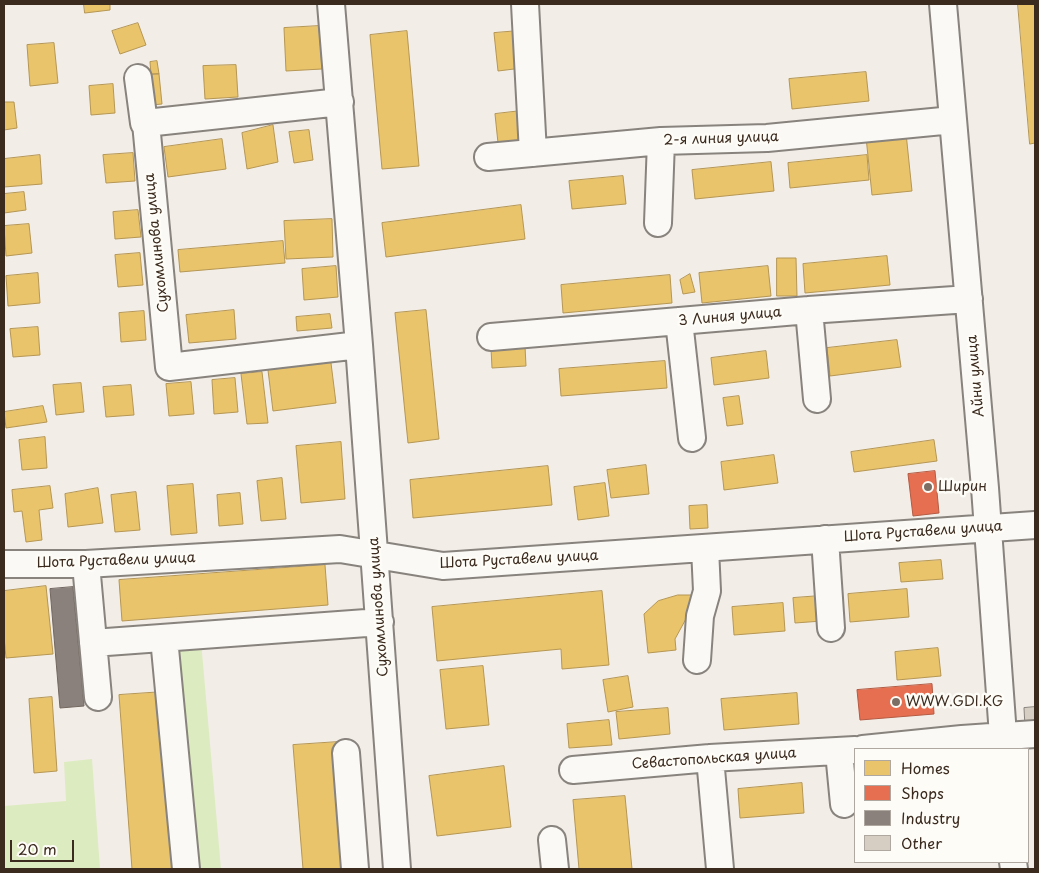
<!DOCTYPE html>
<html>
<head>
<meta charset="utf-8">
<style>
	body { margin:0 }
	#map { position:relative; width:1039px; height:873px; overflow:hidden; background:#f2ede7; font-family:"Playpen Sans",sans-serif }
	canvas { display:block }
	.frame { position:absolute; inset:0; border:5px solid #3b2a1e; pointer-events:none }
	.legend { position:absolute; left:854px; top:748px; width:175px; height:115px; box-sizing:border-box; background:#fdfcf7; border:1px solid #afa8a0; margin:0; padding:6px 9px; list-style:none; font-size:15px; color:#3b2a1e }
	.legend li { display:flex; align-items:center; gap:10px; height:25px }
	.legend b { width:25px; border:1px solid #afa8a0 }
	.scale { position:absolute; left:10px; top:840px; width:64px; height:22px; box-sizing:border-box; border:2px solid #3b2a1e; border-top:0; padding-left:6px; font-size:15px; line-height:18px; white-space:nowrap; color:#3b2a1e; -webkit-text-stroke:4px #fdfcf7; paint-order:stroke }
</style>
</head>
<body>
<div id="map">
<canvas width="1039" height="873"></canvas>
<div class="frame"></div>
<ul class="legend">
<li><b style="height:14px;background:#e9c46a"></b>Homes</li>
<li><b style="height:14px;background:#e76f51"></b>Shops</li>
<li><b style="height:14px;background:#8a817c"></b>Industry</li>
<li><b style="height:14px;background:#d7cec3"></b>Other</li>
</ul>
<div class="scale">20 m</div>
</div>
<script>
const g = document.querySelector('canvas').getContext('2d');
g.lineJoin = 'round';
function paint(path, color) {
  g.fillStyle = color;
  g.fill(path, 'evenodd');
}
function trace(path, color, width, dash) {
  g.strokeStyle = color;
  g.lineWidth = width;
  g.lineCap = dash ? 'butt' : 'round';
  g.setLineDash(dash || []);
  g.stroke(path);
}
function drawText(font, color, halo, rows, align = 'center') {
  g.font = font + ' "Playpen Sans",sans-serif';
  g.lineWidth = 5;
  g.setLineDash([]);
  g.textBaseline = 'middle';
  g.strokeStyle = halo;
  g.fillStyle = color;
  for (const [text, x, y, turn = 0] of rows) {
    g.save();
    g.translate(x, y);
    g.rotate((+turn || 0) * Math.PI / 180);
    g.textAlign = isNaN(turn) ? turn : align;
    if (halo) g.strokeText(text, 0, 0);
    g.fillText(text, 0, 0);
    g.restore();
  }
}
paint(new Path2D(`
	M201 641 221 869H190L169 642Z
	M92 759 100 869H4V806L66 801 64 762Z`), '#ddebc0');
const homes = new Path2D(`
	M84 4H110V10L85 13Z
	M1018 4H1035V143L1030 144Z
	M138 23 146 45 120 54 112 31Z
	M319 26 322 69 286 71 284 28Z
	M407 31 419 166 382 169 370 35Z
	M518 31 522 68 498 71 494 33Z
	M54 43 58 83 30 86 27 45Z
	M157 61 159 74H151L150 62Z
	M236 65 238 97 205 99 203 66Z
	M866 72 869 101 792 109 789 79Z
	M159 74 162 104 142 106 139 76Z
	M113 84 115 113 91 115 89 86Z
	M4 102H14L17 128 4 130Z
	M521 111 524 141 498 143 495 114Z
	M273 125 278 162 247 169 242 133Z
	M309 130 313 160 294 163 289 132Z
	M906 133 912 191 872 195 866 137Z
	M222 139 226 169 168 177 164 147Z
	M133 153 135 181 106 183 103 155Z
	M40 155 42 184 4 187V159Z
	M867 155 869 180 790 188 788 163Z
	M771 162 774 191 695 199 692 170Z
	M623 176 626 204 572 209 569 181Z
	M24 192 26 210 4 213V194Z
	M521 205 525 239 386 257 382 223Z
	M138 210 141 237 115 239 113 212Z
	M332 219 333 257 286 259 284 221Z
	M29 224 32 253 6 256 4 226Z
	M283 241 285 263 180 272 178 250Z
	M140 253 143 285 118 287 115 255Z
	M887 256 890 285 805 293 803 264Z
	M777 258H796L797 296H777Z
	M336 266 338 297 304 300 302 269Z
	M768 266 771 296 702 303 699 273Z
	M38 273 40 303 8 306 6 276Z
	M690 274 695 292 683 294 680 280Z
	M670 275 672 303 563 313 561 285Z
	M234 310 236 339 189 343 186 315Z
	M426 310 439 439 408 443 395 313Z
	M144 311 146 340 121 342 119 313Z
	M330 314 332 328 297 331 296 317Z
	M38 327 40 355 13 357 10 329Z
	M897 340 901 367 830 376 827 348Z
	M525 346 526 366 492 368 491 348Z
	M766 351 769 378 714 385 711 358Z
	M665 361 667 388 561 396 559 369Z
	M331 363 336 403 273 411 268 370Z
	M262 372 268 423 247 424 241 374Z
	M235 378 238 412 214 414 212 380Z
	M191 382 194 414 169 416 166 384Z
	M81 383 84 412 56 415 53 385Z
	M131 385 134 415 106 417 103 387Z
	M739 396 743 424 727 426 723 398Z
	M43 406 47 422 6 428 4 412Z
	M45 437 47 468 22 470 19 440Z
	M934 440 937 461 854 472 851 452Z
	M341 442 345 499 301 503 296 446Z
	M774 455 778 483 724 490 721 462Z
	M646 465 649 494 611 498 607 470Z
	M548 466 552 505 413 518 410 480Z
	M282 478 286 519 261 521 257 481Z
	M605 483 609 516 578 520 574 487Z
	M193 484 197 533 171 535 167 486Z
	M50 486 53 508 39 510 42 540 26 542 22 511 14 512 12 490Z
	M98 488 103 523 68 527 65 494Z
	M136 492 140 530 115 532 111 495Z
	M240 493 243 524 219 526 217 495Z
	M707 505 708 528 690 529 689 506Z
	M941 560 943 579 901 582 899 563Z
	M325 565 328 605 122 621 119 580Z
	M46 586 53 654 6 658 4 637V591Z
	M907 589 909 617 850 622 848 594Z
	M602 591 609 665 562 669 561 649 437 661 432 607Z
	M678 595H699L675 639 676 650 648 653 644 614 658 601Z
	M820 596 822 621 795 623 793 598Z
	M783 603 785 631 734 635 732 607Z
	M938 648 941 676 897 680 895 652Z
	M483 666 489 725 446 729 440 670Z
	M628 676 633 707 608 712 603 680Z
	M163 692 176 869H132L119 695Z
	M797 693 799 724 724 730 721 699Z
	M52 697 57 771 34 773 29 699Z
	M668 708 670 734 619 739 616 712Z
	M609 720 612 745 569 748 567 724Z
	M338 742 348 869H303L293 745Z
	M504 766 511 827 437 836 429 776Z
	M802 783 804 813 740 818 738 789Z
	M625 796 632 869H579L573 800Z`);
paint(homes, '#e9c46a');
trace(homes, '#b59653', 1);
const shops = new Path2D(`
	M935 471 939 513 913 516 908 474Z
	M932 684 934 714 860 720 857 690Z`);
paint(shops, '#e76f51');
trace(shops, '#b35a42', 1);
const industry = new Path2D(`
	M73 587 84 706 60 708 50 589Z`);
paint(industry, '#8a817c');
trace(industry, '#726760', 1);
const building = new Path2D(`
	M1035 707V726L1025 727 1024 708Z`);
paint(building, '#d7cec3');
trace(building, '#88837d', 1);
const minor = new Path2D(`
	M331 4 359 345 397 869
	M525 4 533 153
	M943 4 985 488 1004 749
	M138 78 144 123
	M340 102 146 123 169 367 359 345
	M488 157 661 141 767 138 953 120
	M658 223 661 141
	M809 310 817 399
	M679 321 692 438
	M491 337 809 310 969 299
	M825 539 831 628
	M4 564H86L340 549 443 566 1035 525
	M86 564 98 697
	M164 638 186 869
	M93 643 380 622
	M697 660 700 616 707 591 705 548
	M863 749 962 739 1035 734
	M839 752 844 804
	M346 753 355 869
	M710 758 720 869
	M573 770 710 758 855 750
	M552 840 555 869
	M1013 862 1014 869`);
trace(minor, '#88837d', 30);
trace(minor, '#faf9f6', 26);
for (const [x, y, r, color] of [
	[928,487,5,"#7b6e64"],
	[896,702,5,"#7b6e64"]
]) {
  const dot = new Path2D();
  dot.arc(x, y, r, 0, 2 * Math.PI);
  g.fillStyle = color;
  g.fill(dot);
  trace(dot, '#fdfcf7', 2);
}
drawText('14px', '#3b2a1e', '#fdfcf7', [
	["2-я линия улица",721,139,-2],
	["Сухомлинова улица",157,243,-96],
	["3 Линия улица",730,317,-5],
	["Айни улица",976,376,-95],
	["Шота Руставели улица",923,532,-4],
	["Шота Руставели улица",519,560,-3],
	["Шота Руставели улица",116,561,-2],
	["Сухомлинова улица",379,607,-94],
	["Севастопольская улица",714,759,-4]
]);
drawText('14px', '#3b2a1e', '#fdfcf7', [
	["Ширин",938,487],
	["WWW.GDI.KG",906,702]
], 'left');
</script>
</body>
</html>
